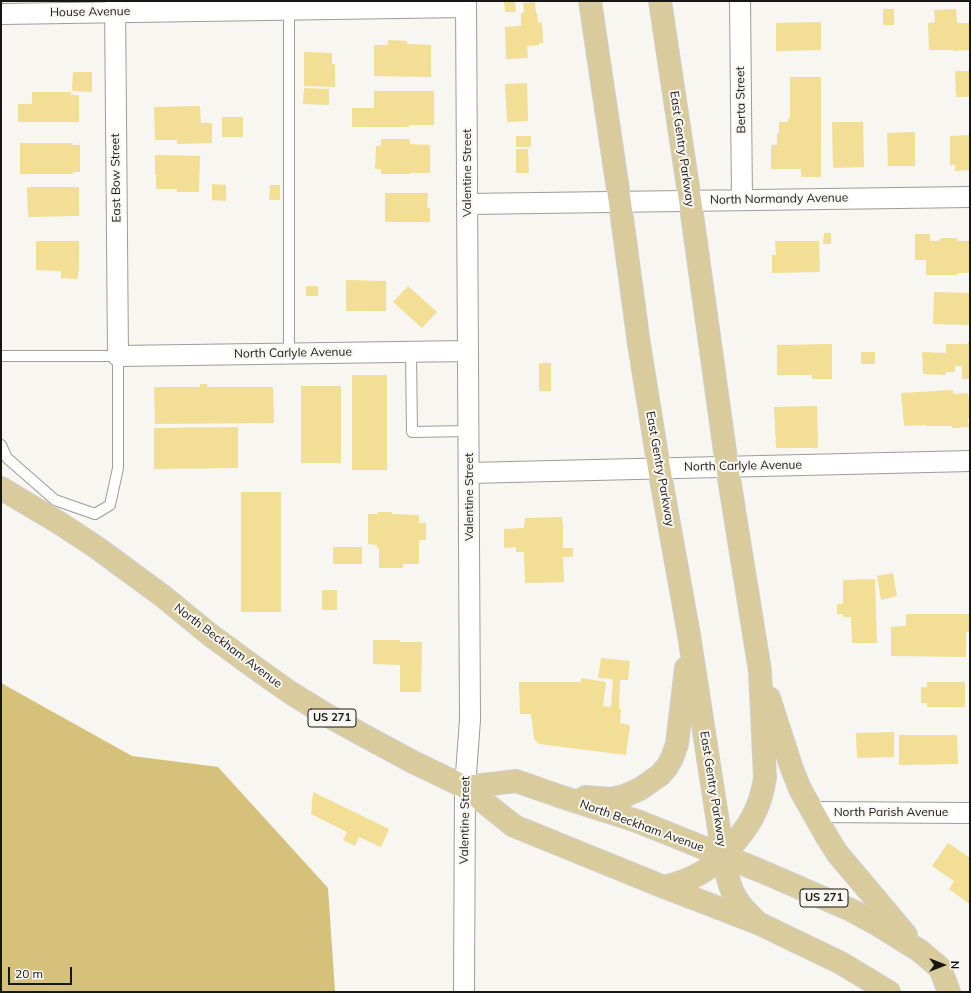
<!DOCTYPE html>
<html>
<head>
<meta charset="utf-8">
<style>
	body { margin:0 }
	#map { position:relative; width:971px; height:993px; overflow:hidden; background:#f8f6f1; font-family:Mulish,sans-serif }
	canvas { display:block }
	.frame { position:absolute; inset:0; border:2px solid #161614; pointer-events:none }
	.north { position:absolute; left:923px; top:945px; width:40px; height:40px; -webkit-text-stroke:3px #f8f6f1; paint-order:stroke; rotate:90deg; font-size:11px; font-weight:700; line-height:16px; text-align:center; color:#161614 }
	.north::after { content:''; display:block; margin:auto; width:14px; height:18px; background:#161614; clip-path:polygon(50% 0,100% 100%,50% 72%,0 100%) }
	.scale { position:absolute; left:8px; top:967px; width:64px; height:18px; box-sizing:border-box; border:2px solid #161614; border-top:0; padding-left:5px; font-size:12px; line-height:14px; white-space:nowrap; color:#161614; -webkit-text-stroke:3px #f8f6f1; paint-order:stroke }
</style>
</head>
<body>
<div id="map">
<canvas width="971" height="993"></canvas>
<div class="frame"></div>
<div class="north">N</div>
<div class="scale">20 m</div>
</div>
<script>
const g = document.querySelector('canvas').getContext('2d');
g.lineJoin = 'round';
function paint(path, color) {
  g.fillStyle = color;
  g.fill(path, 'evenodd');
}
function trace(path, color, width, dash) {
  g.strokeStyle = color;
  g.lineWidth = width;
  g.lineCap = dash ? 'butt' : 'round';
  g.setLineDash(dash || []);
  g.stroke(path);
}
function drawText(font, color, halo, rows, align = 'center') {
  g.font = font + ' Mulish,sans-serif';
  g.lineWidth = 4;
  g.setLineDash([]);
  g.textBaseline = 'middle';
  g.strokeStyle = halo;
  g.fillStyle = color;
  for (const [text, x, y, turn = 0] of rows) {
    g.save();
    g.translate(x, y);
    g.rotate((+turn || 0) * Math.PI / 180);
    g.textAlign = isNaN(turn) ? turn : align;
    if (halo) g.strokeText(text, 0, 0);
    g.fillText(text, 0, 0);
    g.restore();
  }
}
paint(new Path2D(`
	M1 683 132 756 218 767 328 888 335 992H1Z`), '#d5c179');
paint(new Path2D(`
	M504 1H515L516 12H505Z
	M535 2 536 13H537L538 23 542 22 543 43H539V45L527 46 528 58 506 59 505 27 521 26V13H524L523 3Z
	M883 9H894V25H883Z
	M956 9 957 23H970V50L954 51V50H929L928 23 935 22 934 10Z
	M821 22V50L776 51V23Z
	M388 40 407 41V44L431 45V77L374 76V45H388Z
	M304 52 332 53V64H335V87L304 86Z
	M955 71H970V97H956Z
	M73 72H92V92L72 91Z
	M790 77H821V177H801V169H771V145H777V133H779V122H788V118H790Z
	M527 83 528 121 507 122 505 84Z
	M304 88 329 89V105L303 104Z
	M374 91H434V125H409V127H352V108H374Z
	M32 92H71V95H79V122H18V104H32Z
	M200 106 201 123H212V143L177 144V140H155L154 107Z
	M222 117H243V137H222Z
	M832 122H863L864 167 833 168Z
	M915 132V166H888L887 133Z
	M970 135V170L955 171V165H950V136Z
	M516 136H531V147H516Z
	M381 139H410V144L430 145V173H410V174H381V169H375L376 146H381Z
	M20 143H73L72 145H80V172H73V174H20Z
	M516 149H528L529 173H516Z
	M155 155 200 156 199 192H177V189H156V174H155Z
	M212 184 226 185V201L212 200Z
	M270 185H280V200H269Z
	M27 187H79V216L28 217Z
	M385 193H428L427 208H430V222H385Z
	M824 233H831V244H823Z
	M915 234H930V241H939L940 238H957V241H970V273H957V275H926V260H915Z
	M36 241H79V271H78V279L61 278V271L36 270Z
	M775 241H819L820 272 772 273V255H776Z
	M346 280 386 281V311H346Z
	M306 286H318V296H306Z
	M408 286 437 312 422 328 393 302Z
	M934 292 970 293V325L933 324Z
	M968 342H970V379H962V366H955V372H946L945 375 923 374 922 352 946 353V344H968Z
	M832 344V379H812V375H777V345Z
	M861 352H875V364H861Z
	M539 363H551V391H539Z
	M352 375H387V470H352Z
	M200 384H207V387H273L274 423 155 424 154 387H200Z
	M301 386H341V463H301Z
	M953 390V394L968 393 969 403H970V418L968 419 969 427 952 428V426H926V425L904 426 901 393Z
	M817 406 818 448H776L774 407Z
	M238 427V468L154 469V428Z
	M241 492H281V612H241Z
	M378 512H392V514L419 515V523H426V540H419V564H403V568H379V548H377V545L368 544V514H378Z
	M562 517V522H563V548H573V557H563L564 582 525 583 524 552H516V547L504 548V529L524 528 525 518Z
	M333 547H362V564H333Z
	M893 573 897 596 881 600 877 576Z
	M875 579 877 643H852L851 617H843V614H837V604H843V580Z
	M322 590H337V610H322Z
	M906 614H970V632H966V657L891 656V627L906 626Z
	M373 640H400V642H422L421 692H400V665L373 664Z
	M601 658 630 661 628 680H620L619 709H621L620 723 630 725 626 755 539 744 534 739 531 714H520L519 682H581V678L606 682 603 706 611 707 613 679 598 678Z
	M927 682H965V707H927V703H921V687H927Z
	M894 732V757L857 758 856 733Z
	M899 735H957L958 764 899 765Z
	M313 792 389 829 381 847 359 837 355 846 343 840 347 832 311 814Z
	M948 843 970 858V904L949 889 954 881 932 866Z`), '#f2de95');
const service = new Path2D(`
	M289 7V353
	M411 352 412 432 468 431
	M1 356H118V468L110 505 95 514 55 500 7 458 1 445`);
const minor = new Path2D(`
	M115 1 118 356 468 351
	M740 1 742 200
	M1 14 466 7
	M467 204C635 202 802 199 970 197
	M469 473 970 461
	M813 812 970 813
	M464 992 465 787 470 720 466 1`);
const primary = new Path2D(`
	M590 1 620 203 639 344 659 468 689 635 723 855C726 869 728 886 736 898 741 907 748 913 755 920
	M660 1 690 200 727 466 760 671 765 778C760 810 749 827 727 851 719 860 710 868 699 874 688 880 676 884 664 887
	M1 488 61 524 96 547 164 597 209 634 261 672 291 693 325 714 361 734 413 762 465 787 514 826 664 887 758 923 841 963 889 992
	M769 698 791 766 800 789 827 837 837 853 906 935
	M465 787 516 781 559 796 637 821 761 871 851 910 880 926 920 951 940 968 949 992
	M585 797 611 799 624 796 640 789 660 775 667 767 672 758 677 744 686 668`);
trace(service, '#9e9c98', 12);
trace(minor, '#9e9c98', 22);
trace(primary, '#d0d0d0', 24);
trace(service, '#fff', 10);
trace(minor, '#fff', 20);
trace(primary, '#d9cb9c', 22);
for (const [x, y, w] of [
	[332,718,48],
	[824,898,48]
]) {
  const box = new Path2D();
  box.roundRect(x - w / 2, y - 9, w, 18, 3);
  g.fillStyle = '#f8f6f1';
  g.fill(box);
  trace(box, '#161614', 1);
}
drawText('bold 11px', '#161614', null, [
	["US 271",332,718],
	["US 271",824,898]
]);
drawText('12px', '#161614', '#f8f6f1', [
	["House Avenue",90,12,-1],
	["Berta Street",741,100,-91],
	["East Gentry Parkway",682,149,82],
	["Valentine Street",467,173,-90],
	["East Bow Street",116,178,-91],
	["North Normandy Avenue",779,199,-1],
	["North Carlyle Avenue",293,353,-1],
	["North Carlyle Avenue",743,466,-1],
	["East Gentry Parkway",660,469,80],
	["Valentine Street",469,497,-90],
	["North Beckham Avenue",228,646,37],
	["East Gentry Parkway",713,789,81],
	["North Parish Avenue",891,812],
	["Valentine Street",465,820,-89],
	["North Beckham Avenue",642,826,20]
]);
</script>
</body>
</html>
